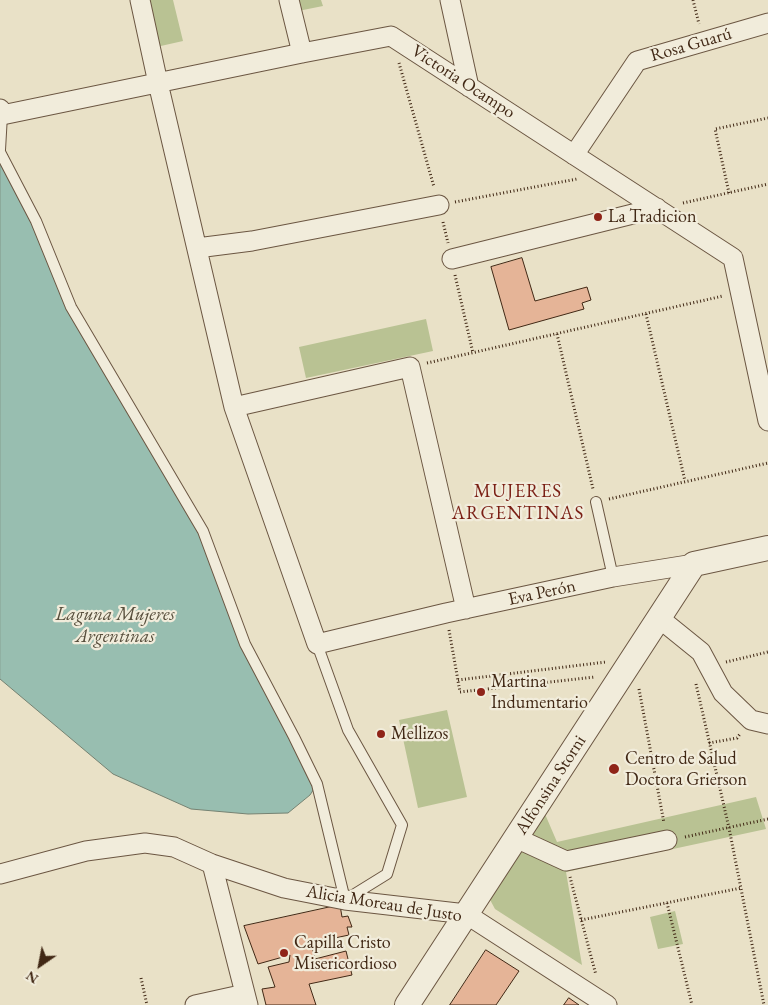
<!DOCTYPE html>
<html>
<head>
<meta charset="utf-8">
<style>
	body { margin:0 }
	#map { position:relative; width:768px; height:1005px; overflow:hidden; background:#e9e1c7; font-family:"EB Garamond",serif }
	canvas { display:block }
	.north { position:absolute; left:15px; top:940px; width:50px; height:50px; -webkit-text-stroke:4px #f1ecdb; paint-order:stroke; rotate:213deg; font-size:14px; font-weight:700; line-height:20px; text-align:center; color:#412815 }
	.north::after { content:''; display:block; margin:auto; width:18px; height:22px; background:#412815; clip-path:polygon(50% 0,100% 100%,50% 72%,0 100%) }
</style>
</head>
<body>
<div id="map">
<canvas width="768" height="1005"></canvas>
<div class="north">N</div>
</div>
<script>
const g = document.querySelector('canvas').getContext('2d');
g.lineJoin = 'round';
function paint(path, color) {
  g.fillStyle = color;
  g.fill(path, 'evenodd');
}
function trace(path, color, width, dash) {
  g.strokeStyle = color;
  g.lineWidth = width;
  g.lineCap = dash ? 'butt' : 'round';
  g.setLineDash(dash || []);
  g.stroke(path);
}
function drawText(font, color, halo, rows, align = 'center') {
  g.font = font + ' "EB Garamond",serif';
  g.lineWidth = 4.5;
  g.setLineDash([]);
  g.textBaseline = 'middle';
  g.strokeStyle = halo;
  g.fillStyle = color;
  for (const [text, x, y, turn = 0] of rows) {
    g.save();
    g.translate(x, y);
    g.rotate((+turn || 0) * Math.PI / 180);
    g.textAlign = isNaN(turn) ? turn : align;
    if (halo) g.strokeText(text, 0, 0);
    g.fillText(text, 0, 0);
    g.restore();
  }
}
paint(new Path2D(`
	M131 0H173L183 41 143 50Z
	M280 0H321L323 6 283 14Z
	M426 319 433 351 306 378 299 347Z
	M447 710 467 797 418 808 399 720Z
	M756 797 766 829 566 872 582 965 495 909 488 896 535 819 545 814 557 842Z
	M675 911 683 944 658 949 650 917Z`), '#b9c293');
const water = new Path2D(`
	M0 152 71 307 203 531 245 644 317 784 310 795 288 813 248 814 191 809 113 774 0 679Z`);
paint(water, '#98beb0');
trace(water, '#758272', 1);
const building = new Path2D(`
	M522 258 535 301 587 287 591 300 582 303 584 309 509 330 491 267Z
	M340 905 342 917 348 916 352 927H347L349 935 311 943 315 959 346 951 352 975 309 984 316 1005H266L262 989 275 987 268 967 289 962 290 955 258 964 244 926Z
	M486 950 519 971 496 1005H450Z
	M569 998 579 1005H564Z`);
paint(building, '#e5b497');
trace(building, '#412815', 1);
const service = new Path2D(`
	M0 150 2 115
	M0 152 36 221 71 307 203 531 245 644 294 737 317 784 345 900 387 874 402 825 348 730 317 644
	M596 502 613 577`);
const minor = new Path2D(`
	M140 0 158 83 234 407 317 644 446 613 613 577 694 564
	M289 0 302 53
	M450 0 469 87
	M0 109 2 115 302 53 391 36 733 258 768 421
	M574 155 637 61 768 23
	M197 248 252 241 439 205
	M452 259 657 208
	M234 407 410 367 466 609
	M659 618 701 652 723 693 751 720 768 724
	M516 838 566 861 667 840
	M212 864 248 1005
	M0 874 86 851 145 843 174 847 212 864 284 888 345 900 466 914 607 1005
	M195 1005 245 994`);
const tertiary = new Path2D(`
	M407 1005 694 564 768 548`);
trace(service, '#6b5642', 12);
trace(minor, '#6b5642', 21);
trace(tertiary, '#6b5642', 26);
trace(new Path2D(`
	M693 0 699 24
	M399 63 434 187
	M729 193 715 129 768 118
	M455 202 577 179
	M683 203 768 184
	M443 222 448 243
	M455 275 473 353
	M646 314 685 481
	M557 334 593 489
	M427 363 723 296
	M609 499 768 463
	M449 630 460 692 595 677
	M726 662 768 652
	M458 680 606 662
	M696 684 729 828 764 1005
	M639 689 664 823
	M709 743 737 738 740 734
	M685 837 768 819
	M570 877 596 975
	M667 903 692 1005
	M581 920 741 888
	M141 978 147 1005`), '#412815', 3, [1, 2.5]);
trace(service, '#f1ecdb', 10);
trace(minor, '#f1ecdb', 19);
trace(tertiary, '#f1ecdb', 24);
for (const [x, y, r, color] of [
	[598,217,5,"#8f2418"],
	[481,692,5,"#8f2418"],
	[381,734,5,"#8f2418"],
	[614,769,6,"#8f2418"],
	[284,953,5,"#8f2418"]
]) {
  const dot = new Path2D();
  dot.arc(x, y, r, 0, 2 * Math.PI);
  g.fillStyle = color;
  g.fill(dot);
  trace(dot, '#f1ecdb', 2);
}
drawText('18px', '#412815', '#f1ecdb', [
	["Rosa Guarú",691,45,-16],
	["Victoria Ocampo",463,82,33],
	["Eva Perón",542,593,-12],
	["Alfonsina Storni",551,785,-57],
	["Alicia Moreau de Justo",384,904,9]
]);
drawText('18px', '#412815', '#f1ecdb', [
	["La Tradicion",608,217],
	["Martina",491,682],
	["Indumentario",491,703],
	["Mellizos",391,734],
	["Centro de Salud",625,759],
	["Doctora Grierson",625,780],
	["Capilla Cristo",294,943],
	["Misericordioso",294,964]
], 'left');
g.letterSpacing = '1px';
drawText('19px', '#7a1f14', '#f1ecdb', [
	["MUJERES",518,492],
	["ARGENTINAS",518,514]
]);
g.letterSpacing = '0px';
drawText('italic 19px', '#574e3c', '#f1ecdb', [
	["Laguna Mujeres",115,615],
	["Argentinas",115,637]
]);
</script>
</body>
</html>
